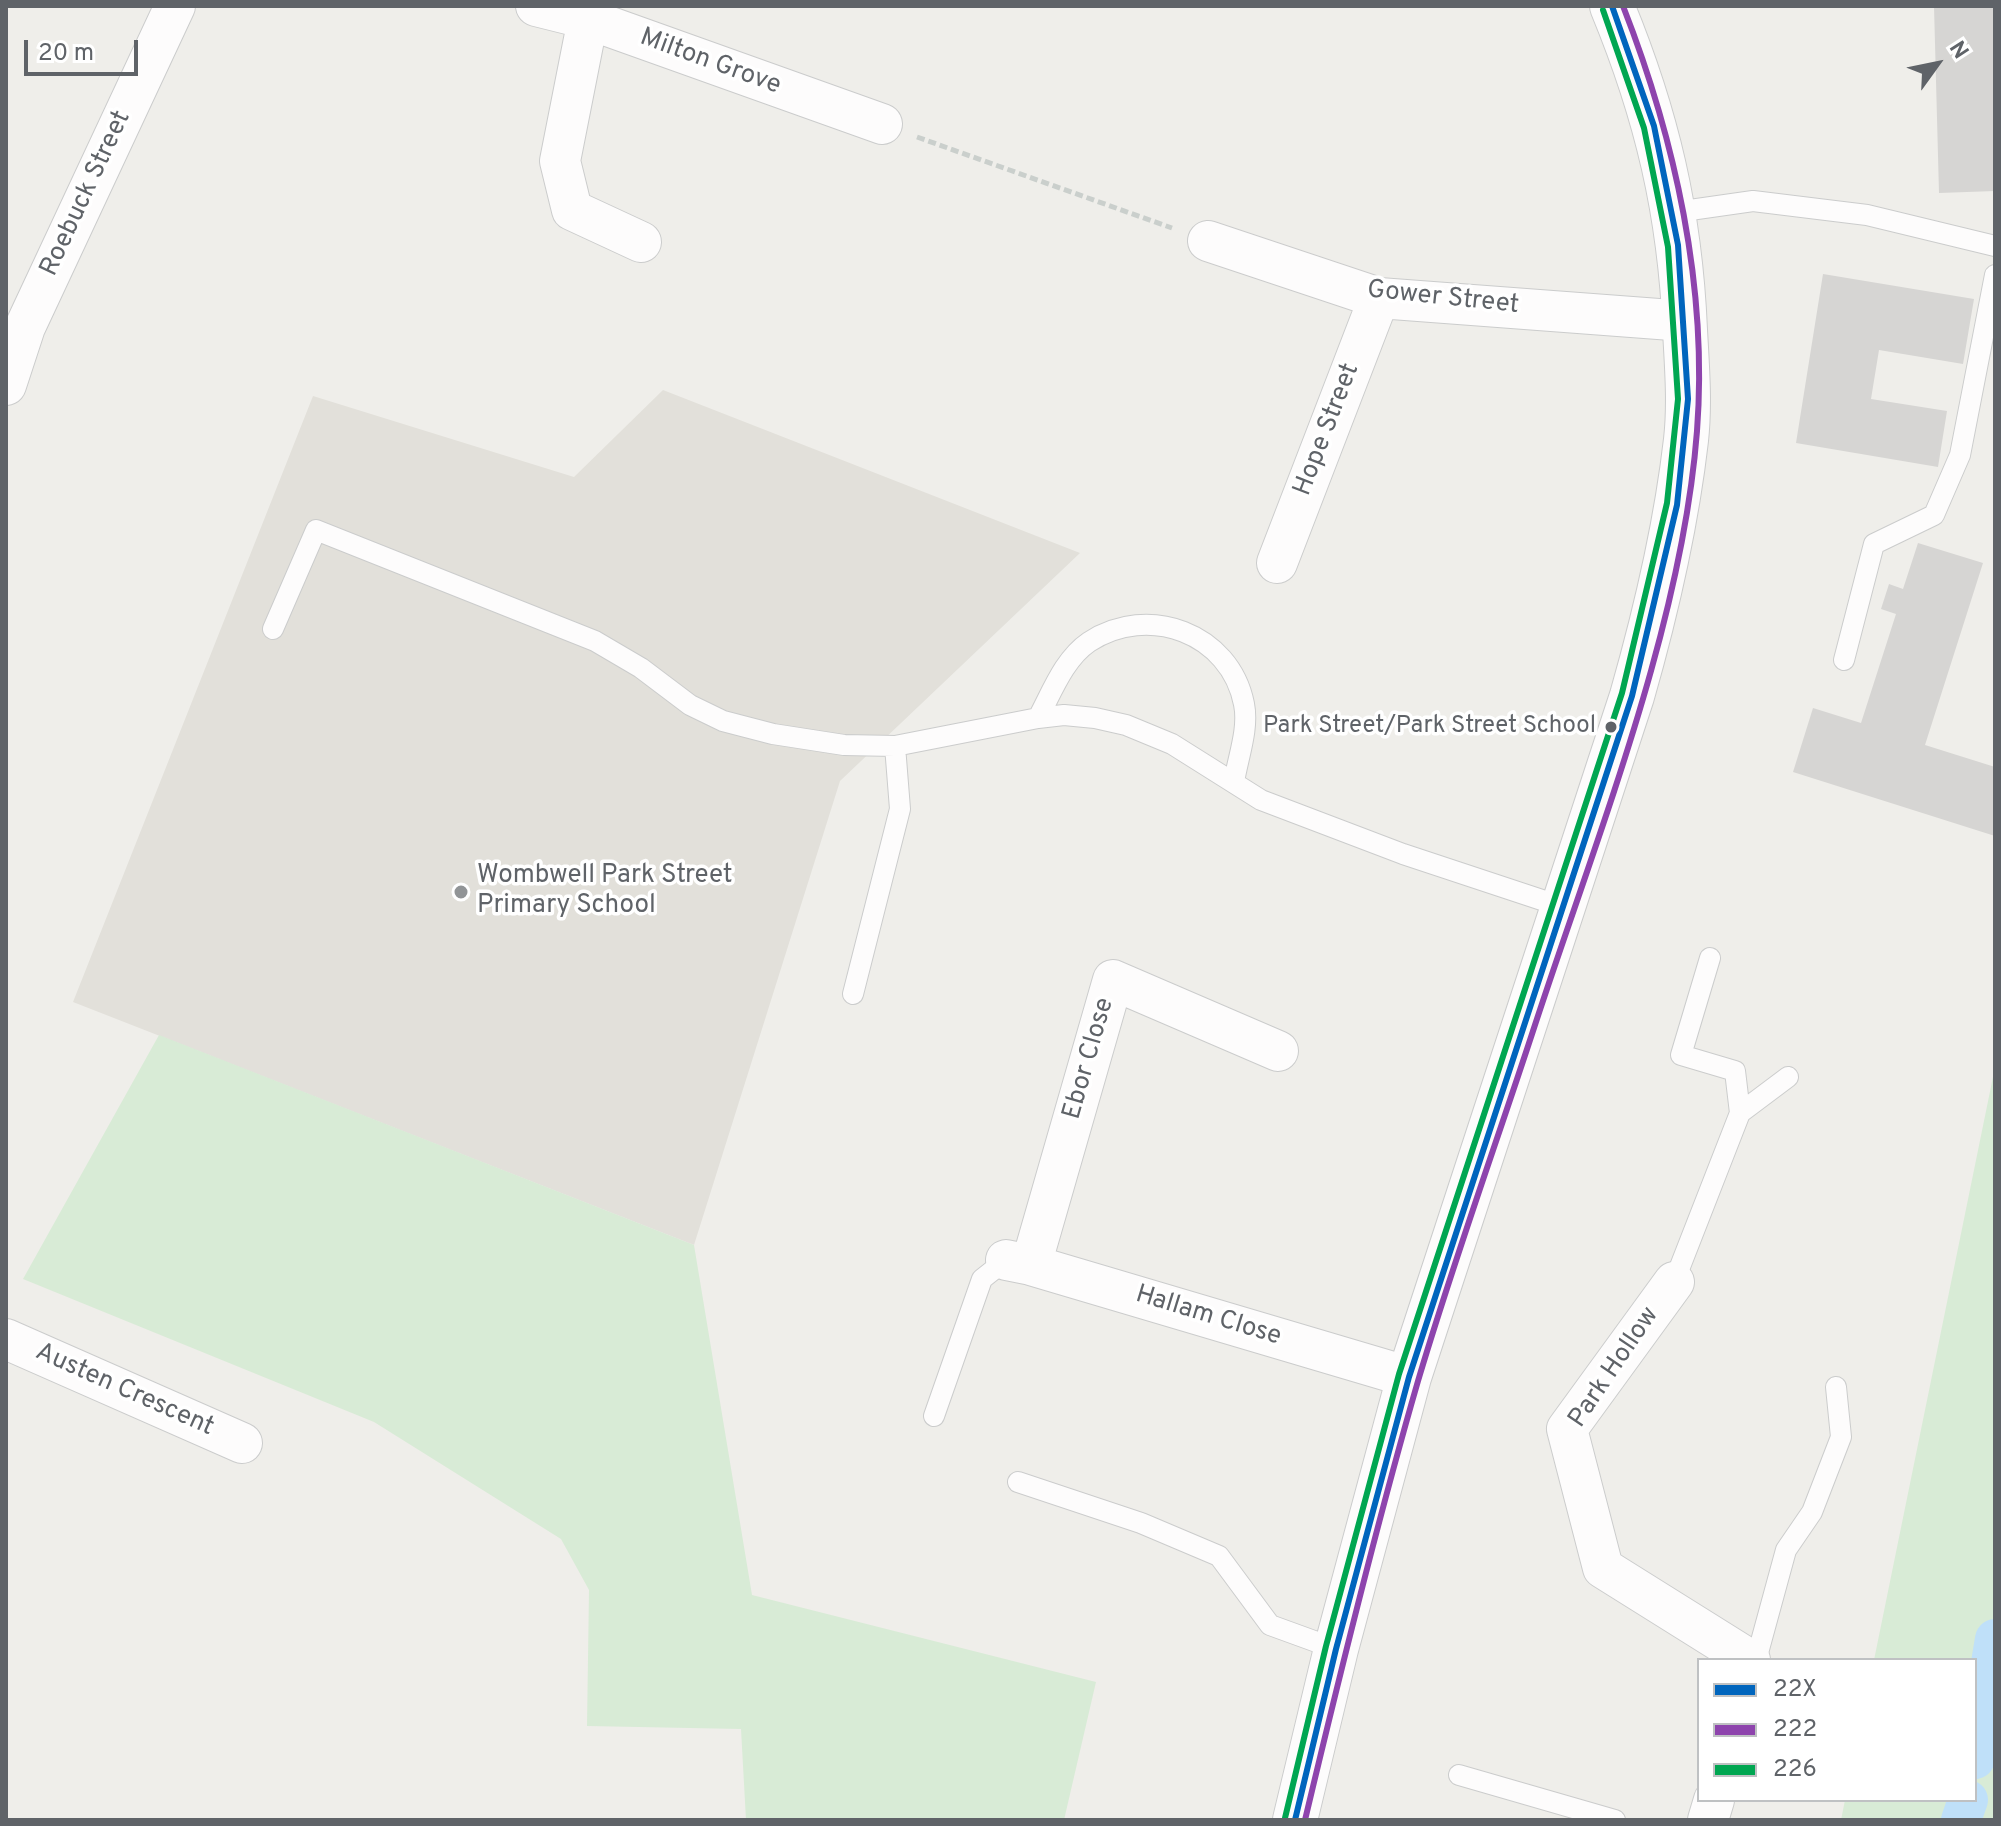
<!DOCTYPE html>
<html>
<head>
<meta charset="utf-8">
<style>
	body { margin:0 }
	#map { position:relative; width:2001px; height:1826px; overflow:hidden; background:#efeeea; font-family:Overpass,sans-serif }
	canvas { display:block }
	.frame { position:absolute; inset:0; border:8px solid #5f6368; pointer-events:none }
	.legend { position:absolute; left:1697px; top:1658px; width:280px; height:144px; box-sizing:border-box; background:#fff; border:2px solid #bfc1c3; margin:0; padding:10px 14px; list-style:none; font-size:24px; color:#5f6368 }
	.legend li { display:flex; align-items:center; gap:16px; height:40px }
	.legend b { width:40px; border:2px solid #bfc1c3 }
	.north { position:absolute; left:1897px; top:24px; width:80px; height:80px; -webkit-text-stroke:6px #fff; paint-order:stroke; rotate:57deg; font-size:22px; font-weight:700; line-height:32px; text-align:center; color:#5f6368 }
	.north::after { content:''; display:block; margin:auto; width:28px; height:36px; background:#5f6368; clip-path:polygon(50% 0,100% 100%,50% 72%,0 100%) }
	.scale { position:absolute; left:24px; top:40px; width:114px; height:36px; box-sizing:border-box; border:4px solid #5f6368; border-top:0; padding-left:10px; font-size:24px; line-height:28px; white-space:nowrap; color:#5f6368; -webkit-text-stroke:6px #fff; paint-order:stroke }
</style>
</head>
<body>
<div id="map">
<canvas width="2001" height="1826"></canvas>
<div class="frame"></div>
<ul class="legend">
<li><b style="height:10px;background:#0065bd"></b>22X</li>
<li><b style="height:10px;background:#8e44ad"></b>222</li>
<li><b style="height:10px;background:#00a651"></b>226</li>
</ul>
<div class="north">N</div>
<div class="scale">20 m</div>
</div>
<script>
const g = document.querySelector('canvas').getContext('2d');
g.lineJoin = 'round';
function paint(path, color) {
  g.fillStyle = color;
  g.fill(path, 'evenodd');
}
function trace(path, color, width, dash) {
  g.strokeStyle = color;
  g.lineWidth = width;
  g.lineCap = dash ? 'butt' : 'round';
  g.setLineDash(dash || []);
  g.stroke(path);
}
function drawText(font, color, halo, rows, align = 'center') {
  g.font = font + ' Overpass,sans-serif';
  g.lineWidth = 7;
  g.setLineDash([]);
  g.textBaseline = 'middle';
  g.strokeStyle = halo;
  g.fillStyle = color;
  for (const [text, x, y, turn = 0] of rows) {
    g.save();
    g.translate(x, y);
    g.rotate((+turn || 0) * Math.PI / 180);
    g.textAlign = isNaN(turn) ? turn : align;
    if (halo) g.strokeText(text, 0, 0);
    g.fillText(text, 0, 0);
    g.restore();
  }
}
paint(new Path2D(`
	M663 390 1080 553 840 781 694 1245 73 1002 313 396 574 477Z`), '#e2e0da');
paint(new Path2D(`
	M159 1035 694 1245 752 1595 1096 1682 1064 1820H746L741 1729 587 1726 589 1590 561 1539 374 1422 23 1279Z
	M1995 1067V1820H1841L1845 1800H1975V1660H1874Z`), '#d8ebd6');
trace(new Path2D(`
	M1975 1759 1995 1639
	M1961 1820 1968 1800`), '#bfe0f9', 40);
paint(new Path2D(`
	M1934 6H1995V191L1939 193Z
	M1823 274 1974 299 1963 364 1879 350 1871 399 1947 411 1938 467 1796 443Z
	M1918 543 1983 563 1925 745 1995 767V836L1793 772 1813 708 1861 723 1896 614 1881 609 1889 584 1903 589Z`), '#d6d5d3');
const service = new Path2D(`
	M1676 212 1753 201 1867 215 1995 246
	M273 629 316 530 595 641 641 668 690 705 723 721 773 734 844 745 895 746 1038 718 1064 715 1095 718 1126 725 1172 744 1261 800 1403 854 1563 907
	M1844 660 1874 544 1934 515 1960 455 1995 275
	M1038 718C1052 692 1064 659 1089 642 1148 603 1230 633 1244 704 1249 729 1238 757 1234 782
	M1710 958 1681 1055 1735 1071 1740 1113
	M853 994 900 809 895 746
	M1674 1282 1740 1113 1788 1077
	M934 1416 982 1279 1006 1260
	M1018 1482 1141 1523 1219 1556 1270 1625 1336 1649
	M1756 1660 1786 1550 1812 1512 1841 1437 1836 1387
	M1459 1775 1615 1820`);
const minor = new Path2D(`
	M536 6 588 19 882 124
	M588 19 560 161 572 210 641 242
	M1208 241 1379 298 1685 321
	M6 385 25 327 175 6
	M1277 563 1379 298
	M1006 1260 1031 1265 1409 1377
	M1031 1265 1113 980 1278 1051
	M1674 1282 1567 1429 1603 1568 1750 1660
	M6 1339 242 1443
	M1708 1820 1714 1800`);
const tertiary = new Path2D(`
	M1295 1820 1336 1649 1409 1377 1632 696C1656 612 1676 527 1686 440 1690 404 1687 367 1685 330 1680 213 1657 115 1612 6`);
trace(service, '#cbcccc', 22);
trace(minor, '#cbcccc', 42);
trace(tertiary, '#cbcccc', 46);
trace(new Path2D(`
	M917 137 1172 228`), '#cacfcc', 5, [8, 4]);
trace(service, '#fdfcfc', 20);
trace(minor, '#fdfcfc', 40);
trace(tertiary, '#fdfcfc', 44);
trace(new Path2D(`
	M1295 1820 1336 1649 1409 1377 1632 696 1677 505 1688 399 1678 245 1654 126 1612 6`), '#0065bd', 6);
trace(new Path2D(`
	M1305 1820C1340 1673 1376 1526 1418 1381 1453 1263 1495 1147 1533 1031 1594 843 1682 628 1697 431 1708 287 1675 139 1623 6`), '#8e44ad', 6);
trace(new Path2D(`
	M1285 1818 1326 1646 1399 1374 1622 693 1667 503 1678 399 1668 247 1644 128 1603 10`), '#00a651', 6);
for (const [x, y, r, color] of [
	[1611,727,7,"#5f6368"],
	[461,892,8,"#919496"]
]) {
  const dot = new Path2D();
  dot.arc(x, y, r, 0, 2 * Math.PI);
  g.fillStyle = color;
  g.fill(dot);
  trace(dot, '#fff', 3);
}
drawText('24px', '#5f6368', '#fff', [
	["Park Street/Park Street School",1596,727]
], 'right');
drawText('26px', '#5f6368', '#fff', [
	["Milton Grove",710,63,20],
	["Roebuck Street",87,194,-65],
	["Gower Street",1443,299,6],
	["Hope Street",1328,430,-69],
	["Ebor Close",1090,1059,-74],
	["Hallam Close",1208,1317,17],
	["Park Hollow",1615,1368,-56],
	["Austen Crescent",124,1391,24]
]);
drawText('26px', '#5f6368', '#fff', [
	["Wombwell Park Street",477,877],
	["Primary School",477,907]
], 'left');
</script>
</body>
</html>
